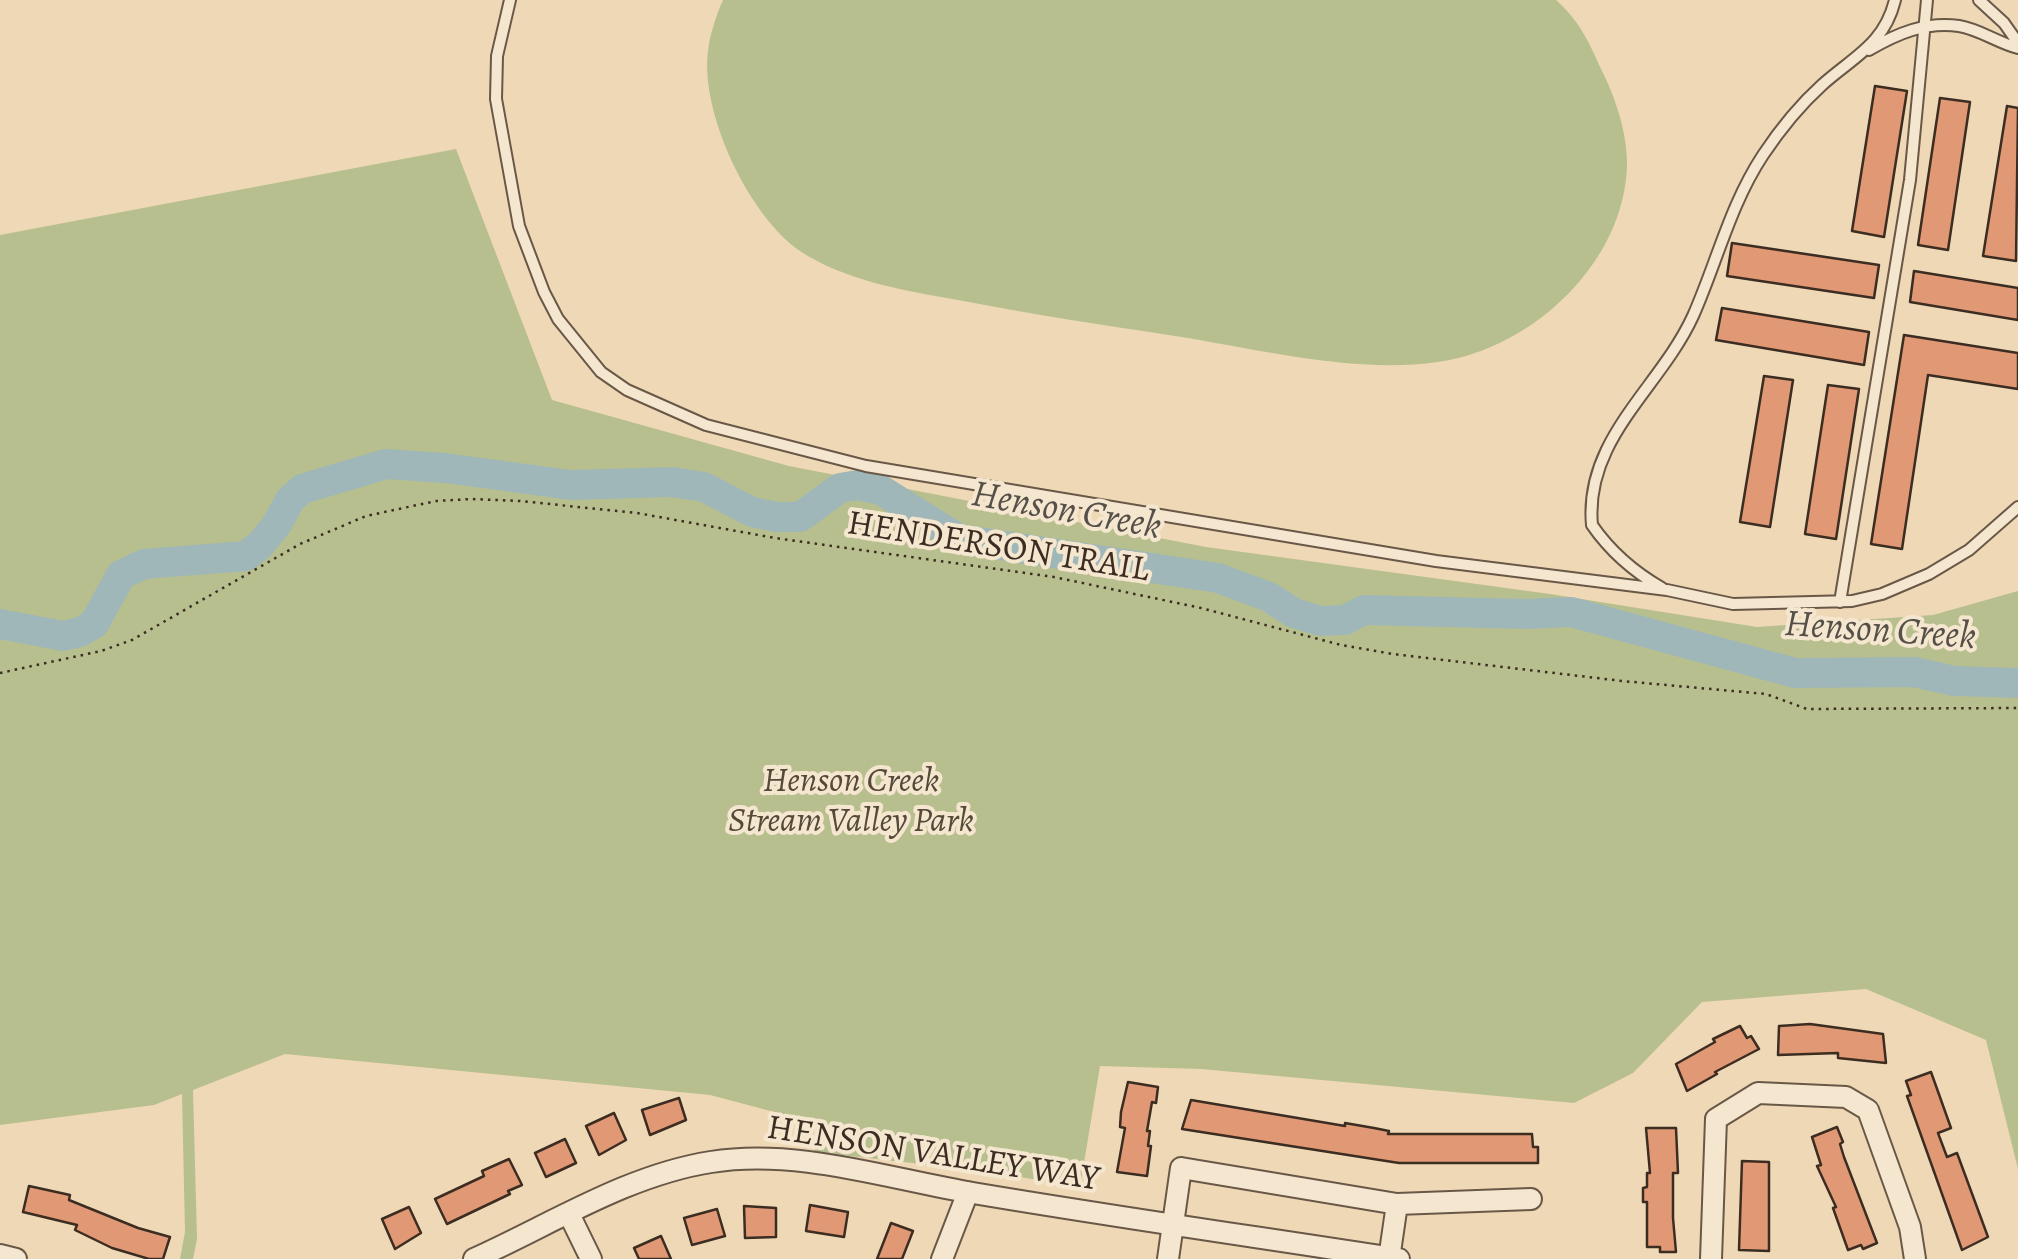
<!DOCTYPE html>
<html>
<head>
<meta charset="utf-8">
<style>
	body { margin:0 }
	canvas { display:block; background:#efd8b5 }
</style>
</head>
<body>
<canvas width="2018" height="1259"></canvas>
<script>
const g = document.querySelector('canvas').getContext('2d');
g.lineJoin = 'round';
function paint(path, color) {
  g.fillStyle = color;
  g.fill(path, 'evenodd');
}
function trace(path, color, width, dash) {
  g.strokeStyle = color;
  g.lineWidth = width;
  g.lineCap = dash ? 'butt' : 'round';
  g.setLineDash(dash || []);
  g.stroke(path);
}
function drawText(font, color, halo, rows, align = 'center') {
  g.font = font + ' Alegreya,serif';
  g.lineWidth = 8;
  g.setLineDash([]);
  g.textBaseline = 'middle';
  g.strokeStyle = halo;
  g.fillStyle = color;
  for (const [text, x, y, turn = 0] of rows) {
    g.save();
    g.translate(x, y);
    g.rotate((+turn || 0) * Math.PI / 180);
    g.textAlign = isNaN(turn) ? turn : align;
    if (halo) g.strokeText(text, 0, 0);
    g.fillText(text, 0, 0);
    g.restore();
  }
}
paint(new Path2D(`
	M723 0H1556C1580 22 1588 40 1601 69 1615 96 1627 132 1627 163 1626 262 1532 349 1438 362 1353 374 1259 349 1175 336 1103 325 1030 314 958 300 907 291 845 281 800 251 749 216 700 113 708 51 710 34 716 16 723 0Z
	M456 149 552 400 789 466 1206 547 1550 594 1757 627 1933 615 2018 591V1169L1986 1040 1866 989 1702 1002 1633 1073 1574 1103 1201 1069 1100 1066 1080 1187 984 1171 814 1152 820 1124 710 1095 285 1054 193 1090 197 1239 193 1259H180L185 1232 182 1094 154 1105 0 1125V235Z`), '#b8bf8e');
trace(new Path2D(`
	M0 624 63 636 80 632 94 624 121 575 144 564 246 556 261 544 277 524 290 500 302 489 386 464 445 468 571 485 672 482 704 487 752 512 777 517H800L840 488 858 485 881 490 959 539 1218 578 1269 597 1294 613 1320 621 1345 620 1364 610 1525 614 1571 612 1795 673 1914 672 1954 681 2018 683`), '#9fb7b9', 30);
const building = new Path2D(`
	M1875 86 1907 91 1884 237 1852 231Z
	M1940 98 1970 102 1948 250 1918 245Z
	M2007 106 2018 108 2016 261 1983 256Z
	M1732 243 1879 265 1874 298 1727 276Z
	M1914 271 2018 288V320L1910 302Z
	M1722 308 1869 332 1864 365 1716 340Z
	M1904 335 2018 353V389L1928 375 1902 549 1871 544Z
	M1764 376 1793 380 1770 527 1740 522Z
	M1828 385 1859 389 1836 539 1805 534Z
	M1810 1024 1883 1034 1886 1063 1838 1058V1053L1778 1055 1779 1026Z
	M1740 1026 1747 1038 1751 1036 1759 1049 1715 1072 1717 1074 1687 1091 1676 1064 1715 1042 1713 1039Z
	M1931 1072 1951 1128 1938 1133 1947 1157 1957 1153 1988 1237 1962 1250 1907 1096 1911 1095 1906 1081Z
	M1128 1082 1158 1087 1156 1103 1152 1102 1147 1131H1150L1148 1146H1151L1147 1176 1117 1172 1125 1128 1120 1127 1121 1112Z
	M679 1098 686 1120 650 1135 642 1110Z
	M1191 1100 1345 1126V1123L1374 1128 1389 1131 1388 1134H1532L1533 1147H1538V1163H1399L1182 1129Z
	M614 1113 626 1140 599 1155 586 1126Z
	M1837 1127 1843 1142 1840 1144 1844 1157 1877 1243 1863 1249 1861 1245 1848 1250 1833 1208 1836 1207 1817 1166 1821 1165 1812 1137Z
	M1646 1128H1676L1678 1173H1673V1218L1676 1252H1660V1247H1647V1202H1643V1188L1647 1187V1173H1650Z
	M565 1139 576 1163 546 1177 535 1153Z
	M509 1159 522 1185 508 1191 510 1194 447 1224 435 1199 484 1176 482 1171Z
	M1742 1161 1769 1162V1251L1739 1250Z
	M29 1186 70 1195 69 1200 138 1228 170 1237 163 1259H149L112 1248 75 1230 77 1225 23 1212Z
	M810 1205 848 1212 844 1237 806 1231Z
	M744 1206 776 1208V1237L745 1238Z
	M409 1207 421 1233 395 1249 382 1219Z
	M717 1209 725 1236 692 1245 684 1218Z
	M891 1223 913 1231 902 1259H877Z
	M661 1236 671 1259H639L634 1248Z`);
paint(building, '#e19874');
trace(building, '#3c2d22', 2.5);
const lane = new Path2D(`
	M510 0 497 56 496 99 519 226 544 292 558 319 601 372 627 390 706 425 866 466 1436 561 1667 590 1733 604 1852 601 1882 594 1929 574 1969 550 2018 507
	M1979 0 2004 23 2018 43
	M1869 50C1896 34 1926 21 1959 26 1979 29 1998 43 2018 48
	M1662 588C1634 572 1610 551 1592 525 1584 439 1660 388 1693 316 1717 262 1730 205 1763 155 1779 131 1801 104 1822 85 1853 57 1884 45 1895 0
	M1840 602 1910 180 1927 0`);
const street = new Path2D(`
	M569 1214 591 1259
	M0 1255 16 1259
	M474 1259C550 1225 627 1175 711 1162 797 1148 889 1179 973 1193 1115 1217 1257 1237 1399 1259
	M942 1259 968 1192
	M1168 1259 1181 1168 1397 1204 1531 1199
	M1389 1259 1397 1204
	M1711 1259 1716 1119 1758 1093 1846 1097 1868 1110 1910 1227 1915 1259`);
trace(lane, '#695847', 14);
trace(street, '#695847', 24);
trace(new Path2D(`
	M0 673 101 651 132 640 300 544 366 516 436 501 472 499 520 501 637 513 775 538 1054 577 1201 608 1341 645 1393 654 1622 681 1766 694 1807 709 2018 708`), '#3c2d22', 2.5, [2.5, 5]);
trace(lane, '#f5e6cf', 10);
trace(street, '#f5e6cf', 20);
drawText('35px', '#3c2d22', '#f5e6cf', [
	["HENDERSON TRAIL",998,548,9],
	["HENSON VALLEY WAY",933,1155,9]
]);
drawText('italic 35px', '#554a38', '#f5e6cf', [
	["Henson Creek",851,782],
	["Stream Valley Park",851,822]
]);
drawText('italic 38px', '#555048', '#f5e6cf', [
	["Henson Creek",1066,512,10],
	["Henson Creek",1880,632,4]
]);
</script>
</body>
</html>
